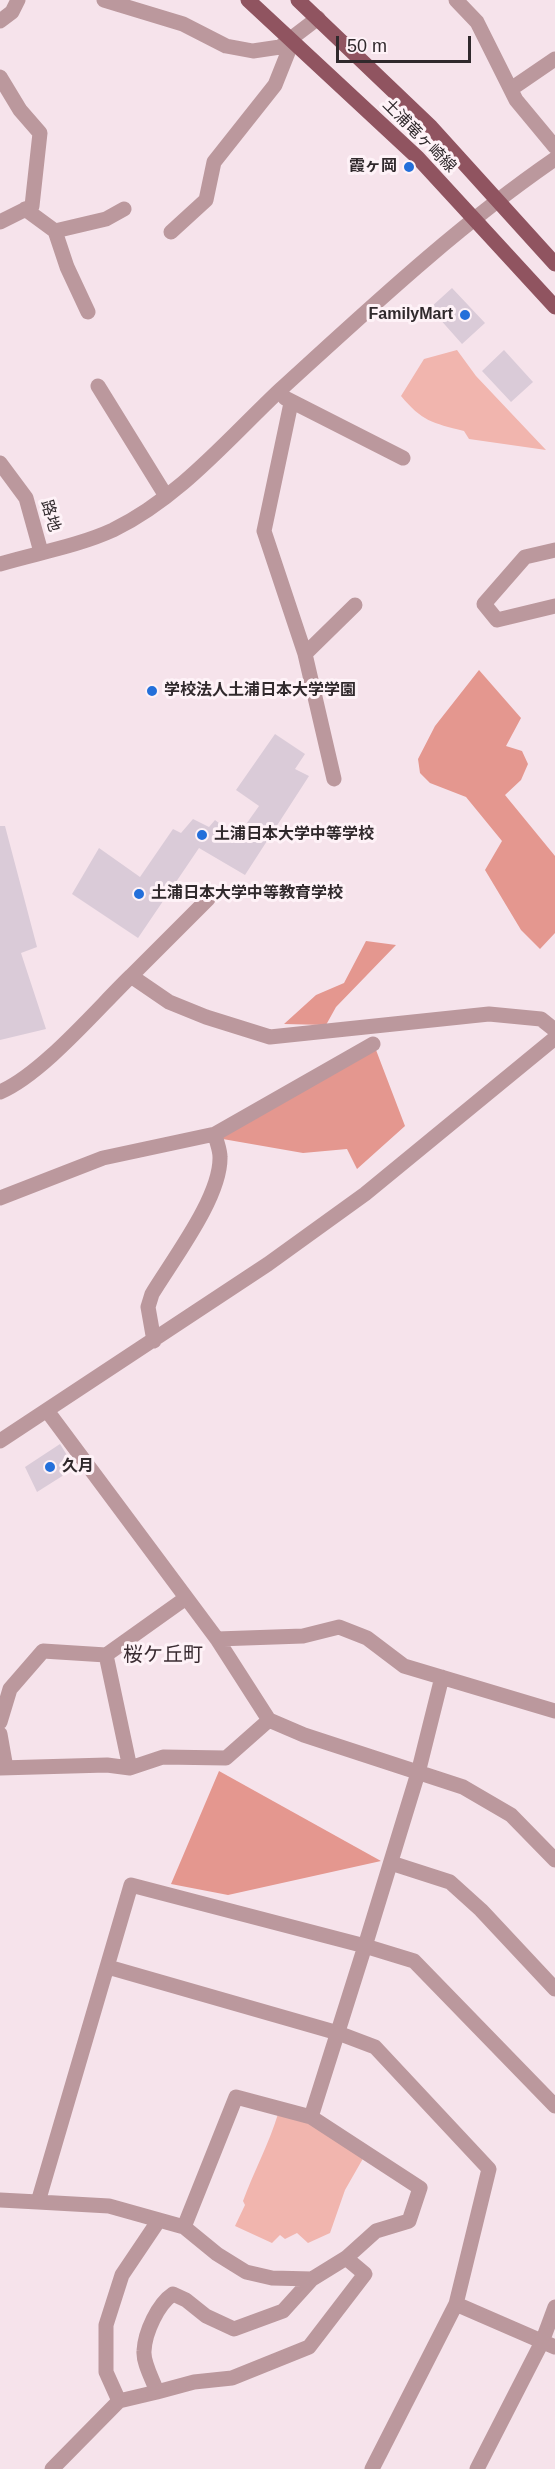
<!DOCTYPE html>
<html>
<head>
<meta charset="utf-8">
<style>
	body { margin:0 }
	#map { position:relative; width:555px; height:2469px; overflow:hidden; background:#f6e3eb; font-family:Helvetica,sans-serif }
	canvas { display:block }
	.scale { position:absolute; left:336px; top:36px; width:135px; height:27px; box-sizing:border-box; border:3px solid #30292c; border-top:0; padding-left:8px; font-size:18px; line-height:21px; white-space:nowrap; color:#30292c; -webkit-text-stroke:4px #fef2f7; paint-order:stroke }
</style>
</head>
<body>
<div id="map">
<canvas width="555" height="2469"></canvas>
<div class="scale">50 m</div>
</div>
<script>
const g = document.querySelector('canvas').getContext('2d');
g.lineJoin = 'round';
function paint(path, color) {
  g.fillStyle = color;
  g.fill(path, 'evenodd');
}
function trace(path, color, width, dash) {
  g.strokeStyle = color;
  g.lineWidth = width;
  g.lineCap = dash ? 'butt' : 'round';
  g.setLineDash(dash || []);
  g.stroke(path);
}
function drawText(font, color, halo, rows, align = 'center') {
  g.font = font + ' Helvetica,"Noto Sans JP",sans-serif';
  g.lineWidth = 6;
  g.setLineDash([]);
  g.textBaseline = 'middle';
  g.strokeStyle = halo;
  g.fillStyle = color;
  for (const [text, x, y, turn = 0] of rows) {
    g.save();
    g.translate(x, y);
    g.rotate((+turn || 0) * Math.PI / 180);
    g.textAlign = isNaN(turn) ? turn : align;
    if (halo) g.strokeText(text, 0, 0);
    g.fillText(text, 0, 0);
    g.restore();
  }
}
paint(new Path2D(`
	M457 350 476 376 546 450 469 439 464 431C432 423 422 421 401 396L424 359Z
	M278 2114 311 2123 365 2155 345 2190 330 2233 308 2243 297 2233 285 2239 280 2235 272 2243 235 2226 245 2205 243 2201C254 2171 269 2144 278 2114Z`), '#f1b5ae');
paint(new Path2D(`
	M479 670 521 718 506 746 522 751 528 764 521 780 505 795 555 856V933L540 949 521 930 485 870 502 841 466 797 430 783 420 773 418 759 435 726Z
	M366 941 396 945 336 1007 326 1025 284 1024 316 995 344 983Z
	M376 1050 405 1126 357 1169 347 1149 303 1153 217 1138Z
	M219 1771 381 1861 228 1895 171 1884Z`), '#e4978f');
paint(new Path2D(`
	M452 288 485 323 462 344 430 308Z
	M504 350 533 382 511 402 482 371Z
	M275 734 305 754 295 769 309 776 245 875 199 848 138 938 72 894 99 848 140 877 173 829 181 833 193 819 209 827 215 820 237 837 259 806 236 790Z
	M0 826H5L37 947 21 953 46 1029 0 1040Z
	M60 1444 75 1468 37 1492 25 1467Z`), '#dacbd8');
trace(new Path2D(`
	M104 0 183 24 226 46 253 51 280 47 318 18
	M456 0 477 22 516 100 555 147
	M0 21 12 12 18 0
	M0 77 20 110 40 133 32 206 0 222
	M511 89 555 59
	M25 209 55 231 67 267 88 312
	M55 231 106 219 124 209
	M171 232 206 200 214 162 275 85 293 40
	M98 386 166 496
	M285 398 403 458
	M291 403 264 531 305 654 334 779
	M0 463 26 498 41 552
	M555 550 525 557 484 604 497 620 555 606
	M0 564C37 553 78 546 113 530 179 498 228 439 280 390 369 309 456 227 555 159
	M305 654 355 605
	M131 976 208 899
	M0 1092C42 1074 96 1010 131 976L169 1002 206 1017 270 1037 489 1014 541 1019 555 1030
	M0 1198 103 1158 215 1134 373 1044
	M154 1341 148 1307 152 1294C173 1259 221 1197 220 1157 220 1149 216 1141 215 1134
	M48 1412 217 1639 269 1720 304 1735 463 1787 511 1815 555 1860
	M0 1441 268 1264 365 1194 555 1038
	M217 1639 303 1636 339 1627 367 1638 404 1666 555 1711
	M106 1655 130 1768
	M442 1677 418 1773 365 1946 414 1961 555 2106
	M0 1722 10 1689 43 1651 106 1655 186 1598
	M0 1734 6 1768
	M0 1768 107 1765 130 1768 163 1757 226 1758 269 1720
	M391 1863 450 1882 481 1910 555 1989
	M131 1885 365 1946 311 2117 236 2097 184 2227 109 2206 38 2202Z
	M108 1967 338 2033 375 2047 489 2169 456 2304 372 2469
	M0 2200 38 2202
	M184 2227 217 2254 246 2272 272 2278 312 2279 346 2258 376 2231 409 2221 420 2188 311 2117
	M456 2304 555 2347
	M157 2392 194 2382 232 2378 309 2347 365 2274 346 2258
	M119 2401 106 2372V2325L122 2275 159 2220
	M52 2469 119 2401 157 2392C153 2380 143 2363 144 2351 145 2332 158 2304 173 2294L186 2300 206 2316 234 2329 283 2311 312 2279
	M477 2469 542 2342 555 2307`), '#bb989d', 15);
trace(new Path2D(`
	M248 0 418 158 555 307
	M298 0 431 127 555 264`), '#905460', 15);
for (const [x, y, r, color] of [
	[409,167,6,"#236fda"],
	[465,315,6,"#236fda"],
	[152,691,6,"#236fda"],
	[202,835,6,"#236fda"],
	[139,894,6,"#236fda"],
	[50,1467,6,"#236fda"]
]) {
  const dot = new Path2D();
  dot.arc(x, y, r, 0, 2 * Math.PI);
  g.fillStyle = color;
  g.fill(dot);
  trace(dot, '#fef2f7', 2);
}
drawText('16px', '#30292c', '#fef2f7', [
	["土浦竜ヶ崎線",419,136,45],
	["路地",50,516,74]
]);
drawText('bold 16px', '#30292c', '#fef2f7', [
	["霞ヶ岡",397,167,"right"],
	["FamilyMart",453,315,"right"],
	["学校法人土浦日本大学学園",164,691],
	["土浦日本大学中等学校",214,835],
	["土浦日本大学中等教育学校",151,894],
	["久月",62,1467]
], 'left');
drawText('20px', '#392b31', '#fef2f7', [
	["桜ケ丘町",163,1655]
]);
</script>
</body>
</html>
